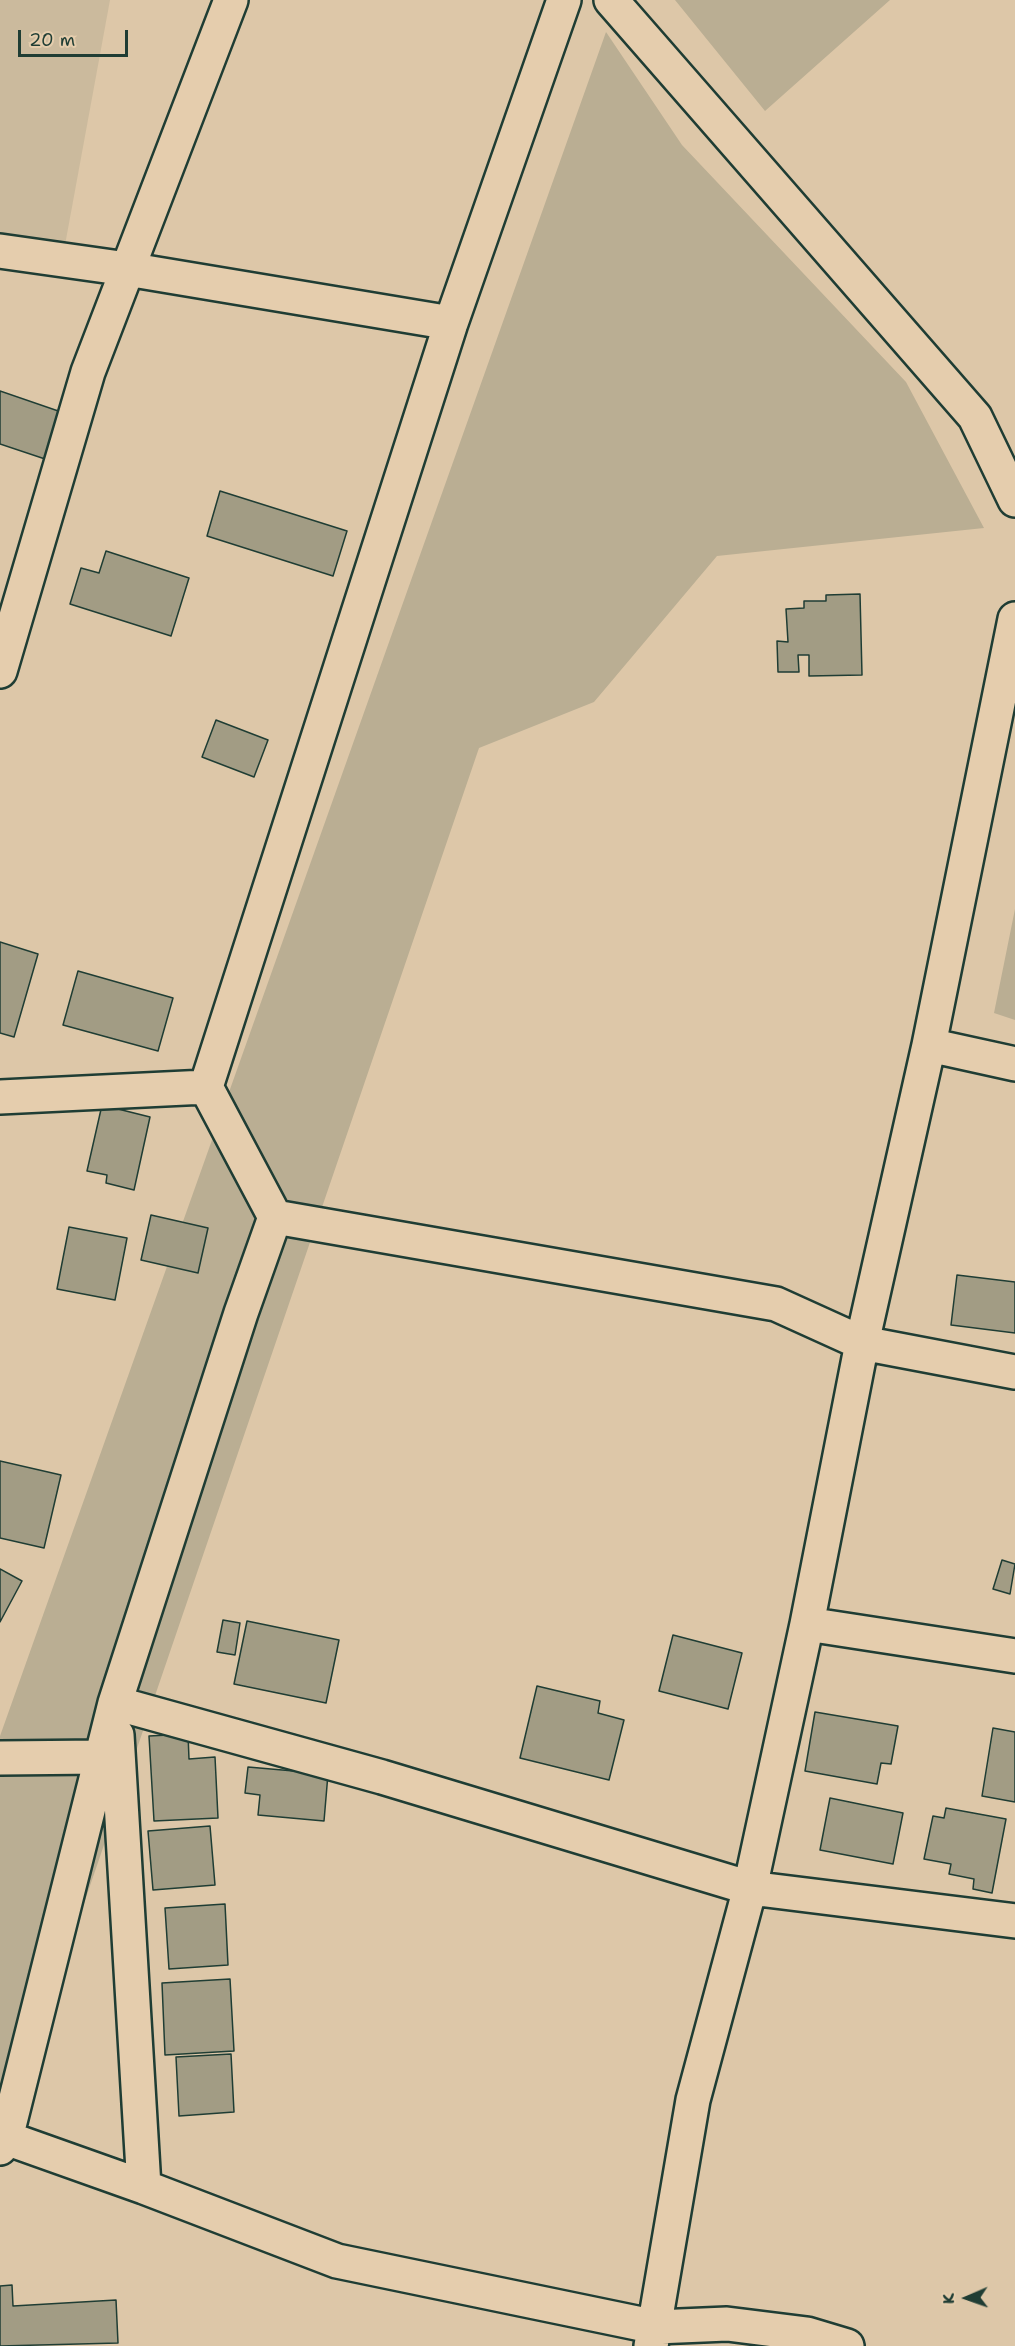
<!DOCTYPE html>
<html>
<head>
<meta charset="utf-8">
<style>
	body { margin:0 }
	#map { position:relative; width:1015px; height:2346px; overflow:hidden; background:#ddc7a8; font-family:"Shantell Sans",sans-serif }
	canvas { display:block }
	.north { position:absolute; left:937px; top:2268px; width:60px; height:60px; -webkit-text-stroke:4px #e5cdad; paint-order:stroke; rotate:268deg; font-size:16px; font-weight:700; line-height:24px; text-align:center; color:#1f3d34 }
	.north::after { content:''; display:block; margin:auto; width:21px; height:27px; background:#1f3d34; clip-path:polygon(50% 0,100% 100%,50% 72%,0 100%) }
	.scale { position:absolute; left:18px; top:30px; width:110px; height:27px; box-sizing:border-box; border:3px solid #1f3d34; border-top:0; padding-left:8px; font-size:18px; line-height:21px; white-space:nowrap; color:#1f3d34; -webkit-text-stroke:4px #e5cdad; paint-order:stroke }
</style>
</head>
<body>
<div id="map">
<canvas width="1015" height="2346"></canvas>
<div class="north">K</div>
<div class="scale">20 m</div>
</div>
<script>
const g = document.querySelector('canvas').getContext('2d');
g.lineJoin = 'round';
function paint(path, color) {
  g.fillStyle = color;
  g.fill(path, 'evenodd');
}
function trace(path, color, width, dash) {
  g.strokeStyle = color;
  g.lineWidth = width;
  g.lineCap = dash ? 'butt' : 'round';
  g.setLineDash(dash || []);
  g.stroke(path);
}
paint(new Path2D(`
	M0 0H110L65 245 0 233Z`), '#cbba9d');
paint(new Path2D(`
	M675 0H890L765 111Z
	M606 32 682 145 906 382 984 528 717 556 594 702 479 748 0 2149V1736Z
	M1015 909V1020L994 1013Z`), '#baae93');
const building = new Path2D(`
	M0 391 67 414 51 461 0 444Z
	M220 491 347 531 333 576 207 536Z
	M106 551 189 578 171 636 70 604 81 568 99 573Z
	M860 594 862 675 809 676V655H798L799 672H778L777 641 788 642 786 609 804 608V601H826V595Z
	M216 720 268 740 254 777 202 757Z
	M0 942 38 954 14 1037 0 1033Z
	M78 971 173 998 158 1051 63 1025Z
	M102 1105 150 1117 134 1190 106 1183 107 1175 87 1171Z
	M151 1215 208 1228 198 1273 141 1260Z
	M69 1227 127 1238 115 1300 57 1289Z
	M957 1275 1015 1282V1333L951 1325Z
	M0 1461 61 1475 44 1548 0 1538Z
	M1002 1560 1015 1564 1010 1594 993 1589Z
	M0 1569 22 1581 0 1622Z
	M223 1620 240 1623 235 1655 217 1652Z
	M247 1621 339 1640 326 1703 234 1684Z
	M673 1635 742 1653 728 1709 659 1691Z
	M537 1686 600 1701 598 1713 624 1720 609 1780 520 1758Z
	M815 1712 898 1726 891 1764 881 1763 877 1784 805 1771Z
	M993 1728 1015 1732V1802L982 1796Z
	M188 1734 189 1759 215 1757 218 1818 154 1821 149 1736Z
	M248 1767 328 1774 324 1821 258 1815 260 1795 245 1793Z
	M830 1798 903 1813 893 1864 820 1850Z
	M946 1808 1006 1819 992 1893 973 1889 974 1879 949 1874 951 1864 924 1859 933 1816 944 1818Z
	M210 1826 215 1885 153 1890 148 1831Z
	M225 1904 228 1965 169 1969 165 1908Z
	M230 1979 234 2051 165 2055 162 1983Z
	M231 2054 234 2112 179 2116 176 2057Z
	M12 2285 13 2306 116 2300 118 2343 0 2346V2286Z`);
paint(building, '#a29c84');
trace(building, '#1f3d34', 1.5);
const minor = new Path2D(`
	M611 0 975 417 1015 500
	M0 251 127 269 451 323
	M0 671 88 372 231 0
	M929 1045 1015 1064
	M0 1097 206 1087
	M275 1217 776 1304 862 1343 1015 1372
	M807 1624 1015 1656
	M115 1703 382 1777 750 1888 1015 1921
	M117 1735 144 2187
	M0 1758 101 1757
	M6 2138 144 2187 337 2261 656 2327 727 2324 807 2334 847 2346
	M0 2148 6 2138 115 1703 241 1313 275 1217 206 1087 451 323 564 0
	M651 2346 693 2100 750 1888 807 1624 862 1343 929 1045 1015 619`);
trace(minor, '#1f3d34', 38);
trace(minor, '#e5cdad', 33);
</script>
</body>
</html>
